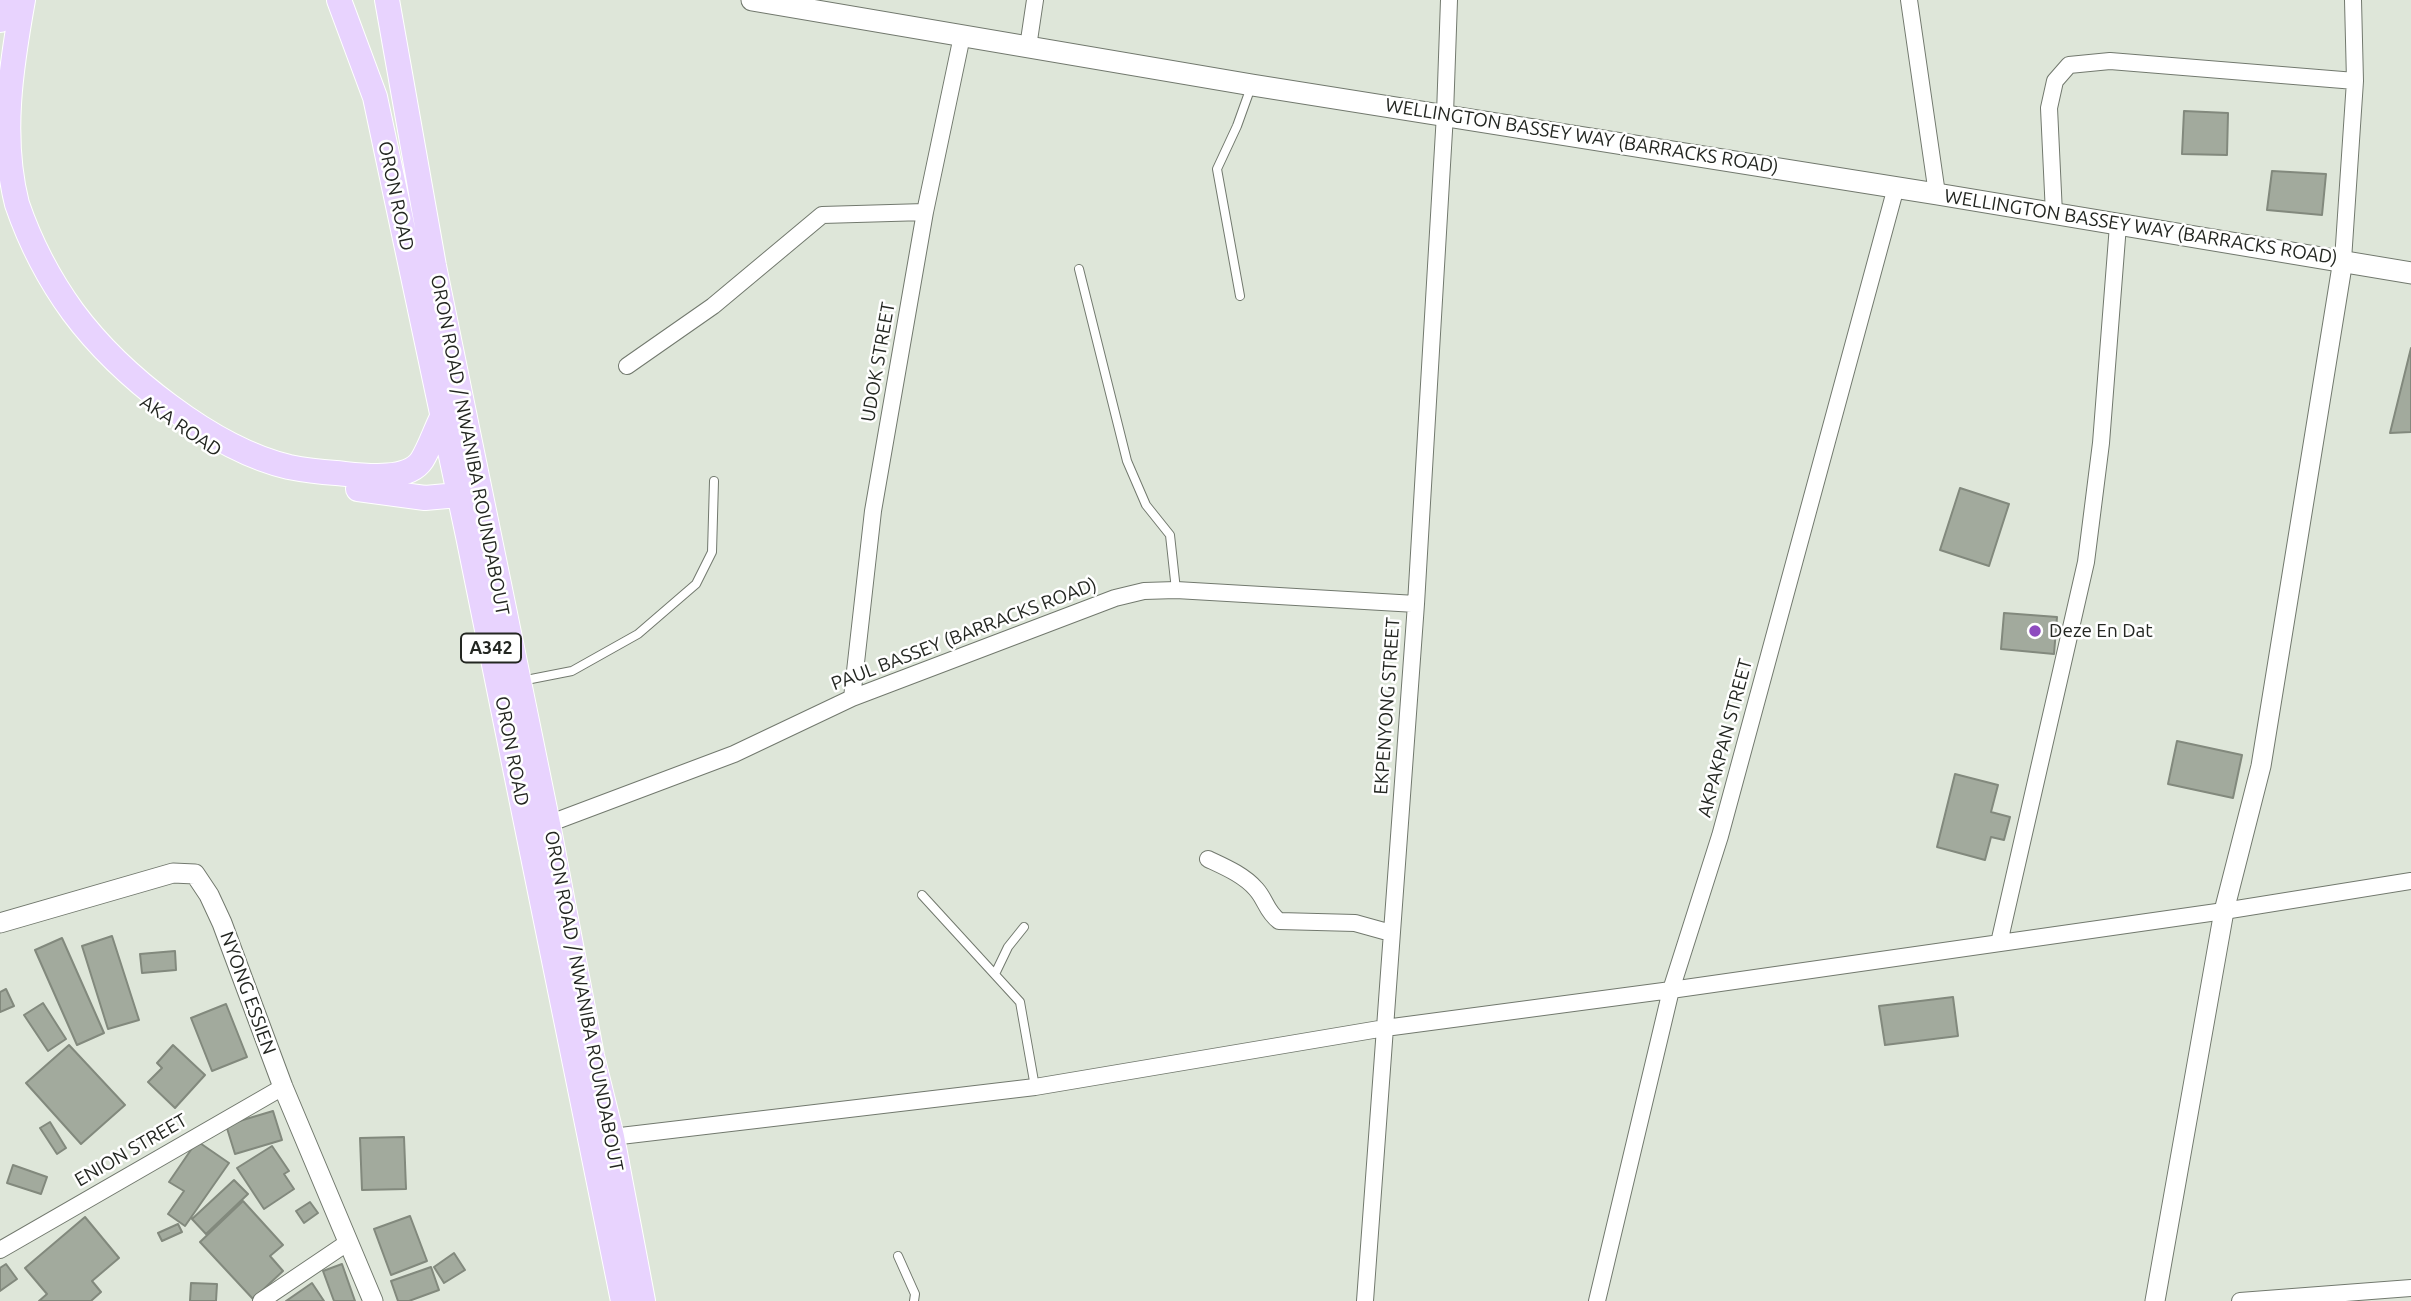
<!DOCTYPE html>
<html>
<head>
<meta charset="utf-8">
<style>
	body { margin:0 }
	canvas { display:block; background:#dee6d9 }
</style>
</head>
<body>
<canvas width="2411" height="1301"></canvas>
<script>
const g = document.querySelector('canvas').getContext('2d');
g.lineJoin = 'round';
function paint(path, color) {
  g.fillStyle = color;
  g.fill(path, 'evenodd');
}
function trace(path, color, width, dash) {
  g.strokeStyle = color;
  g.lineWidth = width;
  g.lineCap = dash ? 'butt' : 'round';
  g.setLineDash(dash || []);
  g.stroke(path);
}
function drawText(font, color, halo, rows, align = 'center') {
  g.font = font + ' Ubuntu,sans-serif';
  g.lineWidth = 5;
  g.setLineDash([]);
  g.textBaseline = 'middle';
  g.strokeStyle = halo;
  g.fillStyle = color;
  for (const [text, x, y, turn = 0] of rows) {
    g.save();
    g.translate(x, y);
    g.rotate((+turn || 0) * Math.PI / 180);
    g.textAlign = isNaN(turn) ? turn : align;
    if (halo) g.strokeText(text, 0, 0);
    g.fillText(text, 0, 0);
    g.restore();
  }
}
const building = new Path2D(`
	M2184 111 2228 113 2227 155 2182 154Z
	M2272 171 2326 174 2322 215 2267 210Z
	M2411 348V432L2390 433Z
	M1960 488 2009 504 1989 566 1940 550Z
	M2004 613 2057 617 2054 654 2001 649Z
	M2177 741 2242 755 2233 798 2168 784Z
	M1955 774 1998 785 1991 812 2010 817 2004 840 1991 837 1985 860 1937 847Z
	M112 936 139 1020 108 1029 82 946Z
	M62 938 104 1033 77 1045 35 950Z
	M175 951 176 970 142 973 140 954Z
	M6 989 14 1006 0 1012V992Z
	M1953 997 1958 1036 1885 1045 1879 1006Z
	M43 1003 66 1039 48 1051 24 1015Z
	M226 1004 247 1057 212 1071 191 1018Z
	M69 1045 125 1105 81 1144 26 1083Z
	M173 1045 205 1075 175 1108 148 1082 162 1068 157 1063Z
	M273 1111 282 1140 235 1154 226 1125Z
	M50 1122 66 1148 57 1154 40 1128Z
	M404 1137 406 1189 362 1190 360 1138Z
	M197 1141 229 1163 185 1226 168 1214 184 1191 169 1182Z
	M272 1146 289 1171 284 1174 294 1189 264 1209 237 1168Z
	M13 1165 47 1177 41 1194 7 1183Z
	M234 1180 248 1194 206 1234 192 1219Z
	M243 1201 283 1245 270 1256 283 1271 253 1299 200 1242Z
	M310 1202 318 1213 304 1223 296 1211Z
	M410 1216 427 1261 391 1275 374 1229Z
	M85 1217 119 1258 92 1281 101 1292 91 1301H39L47 1294 25 1268Z
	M178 1224 182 1232 162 1241 158 1233Z
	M454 1253 465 1270 444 1283 434 1267Z
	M6 1264 17 1279 0 1291V1268Z
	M342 1264 355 1301H334L323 1271Z
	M431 1267 439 1290 409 1301H398L391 1281Z
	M191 1283 217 1284 216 1301H190Z
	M312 1283 324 1301H286Z`);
paint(building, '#a2aa9d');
trace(building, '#82897d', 2);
const service = new Path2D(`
	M1079 269 1127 461 1146 505 1170 535 1176 590
	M1240 296 1217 169 1237 126 1251 87
	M521 681 572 671 638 634 696 584 712 552 714 481
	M922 895 1020 1002 1035 1087
	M995 974 1008 947 1024 927
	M898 1256 915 1294 914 1301`);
const minor = new Path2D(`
	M1909 0 1937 194
	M1028 47 1035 0
	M2054 214 2049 108 2055 81 2069 65 2110 61 2355 81
	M2343 260 2355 81 2353 0
	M627 366 713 306 822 215 925 212
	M852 698 873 511 925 212 962 36
	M548 824 734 754 852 698 1115 598 1144 591 1176 590 1416 604
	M1208 859C1225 867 1244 875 1256 889 1266 900 1266 911 1279 921L1355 923 1391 933
	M1999 943 2086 562 2101 443 2118 225
	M612 1137 1035 1087 1385 1028 1671 990 2224 911 2411 881
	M0 1250 283 1087
	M261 1301 347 1243
	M1365 1301 1416 604 1445 114 1449 0
	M1597 1301 1671 990 1720 836 1896 187
	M2240 1301 2411 1288`);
const tertiary = new Path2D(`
	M0 923 173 873 195 874 209 895 222 923 283 1087 373 1301
	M2155 1301 2224 911 2261 766 2343 260`);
const secondary = new Path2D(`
	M752 0 1252 85 1937 194 2411 273`);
const trunk = new Path2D(`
	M23 0C11 67 0 137 17 204 30 242 49 279 73 312 119 374 212 449 289 467 304 470 321 472 336 473 359 475 407 483 422 460 430 447 435 431 442 417
	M339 0 375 97 468 536 623 1301
	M387 0 434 266 548 824 592 1056 612 1137 643 1301
	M0 20 3 0
	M358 489 425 498 458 495`);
trace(service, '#72796e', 10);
trace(minor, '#72796e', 18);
trace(tertiary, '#72796e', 21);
trace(secondary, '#72796e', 23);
trace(trunk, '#fff', 26);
trace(service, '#fff', 8);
trace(minor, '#fff', 16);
trace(tertiary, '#fff', 19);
trace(secondary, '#fff', 21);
trace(trunk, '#e8d3fe', 24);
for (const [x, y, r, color] of [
	[2035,631,7,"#8e4bbf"]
]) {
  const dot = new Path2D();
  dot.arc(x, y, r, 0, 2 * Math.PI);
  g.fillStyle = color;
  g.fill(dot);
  trace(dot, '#fff', 2.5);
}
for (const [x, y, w] of [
	[491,648,60]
]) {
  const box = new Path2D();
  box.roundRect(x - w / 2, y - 14.5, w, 29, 5);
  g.fillStyle = '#fff';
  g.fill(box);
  trace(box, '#232621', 2);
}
drawText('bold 18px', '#232621', null, [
	["A342",491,648]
]);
drawText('19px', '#232621', '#fff', [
	["WELLINGTON BASSEY WAY (BARRACKS ROAD)",1582,136,9],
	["ORON ROAD",396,196,78],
	["WELLINGTON BASSEY WAY (BARRACKS ROAD)",2141,227,9],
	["UDOK STREET",878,362,-80],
	["AKA ROAD",181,426,34],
	["ORON ROAD / NWANIBA ROUNDABOUT",470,445,79],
	["PAUL BASSEY (BARRACKS ROAD)",964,634,-21],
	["EKPENYONG STREET",1387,706,-86],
	["AKPAKPAN STREET",1725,738,-75],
	["ORON ROAD",512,751,79],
	["NYONG ESSIEN",248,993,70],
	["ORON ROAD / NWANIBA ROUNDABOUT",584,1001,79],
	["ENION STREET",131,1150,-30]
]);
drawText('19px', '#232621', '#fff', [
	["Deze En Dat",2049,631]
], 'left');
</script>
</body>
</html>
